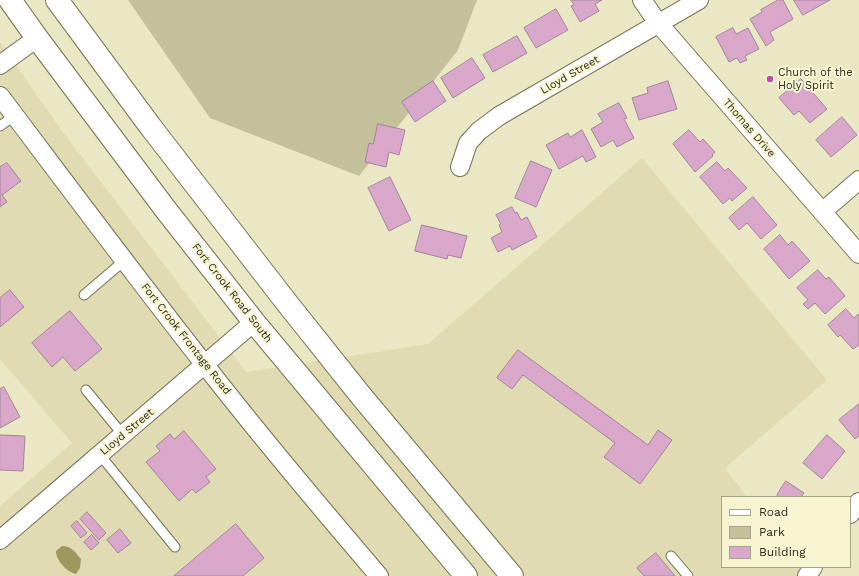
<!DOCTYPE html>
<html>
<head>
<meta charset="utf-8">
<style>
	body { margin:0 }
	#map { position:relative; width:859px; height:576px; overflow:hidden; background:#eae7c4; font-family:"Work Sans",sans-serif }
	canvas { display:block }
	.legend { position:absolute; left:721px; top:496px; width:130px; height:72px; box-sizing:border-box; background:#f7f4d1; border:1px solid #a6a489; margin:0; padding:5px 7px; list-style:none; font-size:12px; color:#2c2b1e }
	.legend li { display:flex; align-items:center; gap:8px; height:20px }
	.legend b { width:20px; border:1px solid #a6a489 }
</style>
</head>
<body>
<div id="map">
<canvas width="859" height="576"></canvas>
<ul class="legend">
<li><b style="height:5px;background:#fff"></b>Road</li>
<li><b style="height:11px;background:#c4c09b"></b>Park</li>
<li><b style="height:11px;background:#d9a7ca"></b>Building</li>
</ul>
</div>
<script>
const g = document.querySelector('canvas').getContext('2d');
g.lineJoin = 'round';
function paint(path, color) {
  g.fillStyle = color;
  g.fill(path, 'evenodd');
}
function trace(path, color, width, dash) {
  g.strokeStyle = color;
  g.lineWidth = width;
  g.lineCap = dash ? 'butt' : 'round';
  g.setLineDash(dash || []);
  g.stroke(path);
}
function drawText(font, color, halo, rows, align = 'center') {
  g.font = font + ' "Work Sans",sans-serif';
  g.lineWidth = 4;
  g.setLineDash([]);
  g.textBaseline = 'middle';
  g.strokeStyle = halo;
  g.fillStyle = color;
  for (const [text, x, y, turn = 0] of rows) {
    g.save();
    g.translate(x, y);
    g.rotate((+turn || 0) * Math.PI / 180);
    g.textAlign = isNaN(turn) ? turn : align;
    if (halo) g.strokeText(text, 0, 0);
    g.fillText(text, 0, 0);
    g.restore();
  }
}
paint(new Path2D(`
	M0 42 62 131 246 372 428 344 642 158 827 380 725 468 747 497H722V567H800L805 576H0V506L72 443 0 359Z`), '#e0dbb3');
paint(new Path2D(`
	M128 0H477L458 50 359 176 210 118Z`), '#c4c09b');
paint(new Path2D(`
	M62 546C72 546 75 552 81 559L80 568 76 574C67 572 56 561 56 551Z`), '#9e9860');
const building = new Path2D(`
	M571 0H602L595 4 599 11 580 22 571 6 574 5Z
	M778 0H783L793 19 770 32 774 40 766 46 750 19 762 12 761 10Z
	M794 0H830L803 15Z
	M556 9 568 30 536 48 524 28Z
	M733 28 736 34 748 28 759 49 745 56 747 60 740 63 737 58 729 62 716 37Z
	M517 36 527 53 493 72 483 55Z
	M472 58 485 78 453 98 441 78Z
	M801 79 827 109 810 123 799 111 794 115 779 98Z
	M433 81 446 101 415 122 402 102Z
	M668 81 677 109 639 120 632 98 648 93 647 88Z
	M619 103 627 118 624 119 634 138 617 147 613 140 601 147 591 129 603 122 598 114Z
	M842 117 857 135 831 157 816 140Z
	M378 124 405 130 399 155 389 152 386 167 365 162 369 143 373 144Z
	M582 130 596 157 586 162 583 156 559 169 546 145 568 133 570 137Z
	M689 130 700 142 703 139 715 152 712 155 713 156 695 172 673 144Z
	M531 161 552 170 536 207 515 198Z
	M717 162 725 171 728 168 747 188 732 201 730 198 723 204 700 177Z
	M7 163 21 181 2 195 7 202 0 207V167Z
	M390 177 411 220 389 231 368 188Z
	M753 197 777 225 761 239 747 223 739 230 729 218Z
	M512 207 515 213 517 212 521 220 527 217 537 237 512 250 510 246 498 252 491 238 502 232 499 225 501 224 496 215Z
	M422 225 467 236 461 258 448 255 447 259 415 251Z
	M780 235 788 245 792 241 810 261 789 279 764 249Z
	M818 270 826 279 829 277 845 296 825 314 815 303 808 309 803 304 808 300 797 288Z
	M10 290 24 307 0 327V298Z
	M846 309 854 318 858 314 859 316V345L853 349 840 335 838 337 828 325Z
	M70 311 102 349 75 371 63 357 52 367 32 343Z
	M518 350 648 445 658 430 672 440 640 484 604 457 615 443 523 375 512 389 497 378Z
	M4 387 20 417 0 428V389Z
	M859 404V436L855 439 839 420Z
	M184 431 216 469 206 477 210 482 196 493 192 489 179 501 146 462 160 451 156 446 170 434 174 439Z
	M0 435 25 436 23 471 0 470Z
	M827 435 845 451 822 479 803 463Z
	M786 481 804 493 801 497H778L777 495Z
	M87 512 106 533 99 540 80 519Z
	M77 521 87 533 81 538 71 526Z
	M236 524 264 558 243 576H174Z
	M120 529 131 543 118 553 107 540Z
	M92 535 99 543 91 550 84 542Z
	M656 553 675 576H644L637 568Z`);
paint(building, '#d9a7ca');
trace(building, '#a28599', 1);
const lane = new Path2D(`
	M0 126 15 115
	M84 295 125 260
	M86 390 123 435
	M100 455 175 547
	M671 556 688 576`);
const street = new Path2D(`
	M642 0 658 23 859 254
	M0 65 37 38
	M0 96C68 186 135 276 205 365 261 437 320 507 379 576
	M460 167 468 143 479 131 499 116 699 0
	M822 212 859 180
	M850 514 859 502
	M0 540 254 322
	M807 576 813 567`);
const primary = new Path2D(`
	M10 0 37 38 166 210 254 322 466 576
	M57 0 150 126 287 303 362 397 512 576`);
trace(lane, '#767354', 11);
trace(street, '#767354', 20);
trace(primary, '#767354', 24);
trace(lane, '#fff', 9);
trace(street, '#fff', 18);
trace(primary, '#fff', 22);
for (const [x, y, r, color] of [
	[770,79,4,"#c04ca5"]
]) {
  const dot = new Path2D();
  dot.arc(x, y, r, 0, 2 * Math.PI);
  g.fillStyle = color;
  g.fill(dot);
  trace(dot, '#f7f4d1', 1.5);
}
drawText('11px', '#2c2b1e', '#f7f4d1', [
	["Church of the",778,73],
	["Holy Spirit",778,86]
], 'left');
drawText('11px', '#2c2b1e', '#f7f4d1', [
	["Lloyd Street",570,75,-30],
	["Thomas Drive",749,128,49],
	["Fort Crook Road South",232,293,52],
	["Fort Crook Frontage Road",186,339,52],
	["Lloyd Street",127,432,-40]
]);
</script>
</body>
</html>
